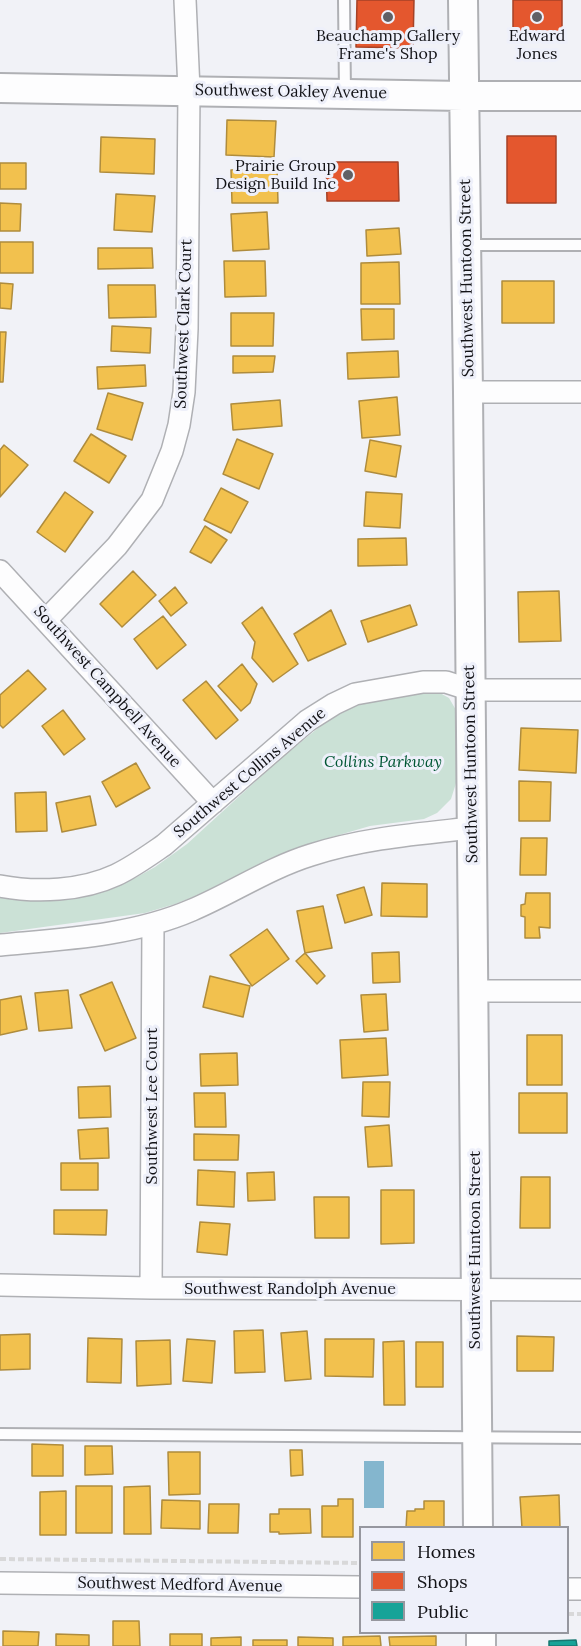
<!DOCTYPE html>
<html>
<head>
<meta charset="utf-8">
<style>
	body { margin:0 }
	#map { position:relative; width:581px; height:1646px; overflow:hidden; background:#f1f2f7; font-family:Lora,serif }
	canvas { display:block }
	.legend { position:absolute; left:359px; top:1526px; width:210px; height:108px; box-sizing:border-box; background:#eef0fa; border:2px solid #96979f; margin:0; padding:8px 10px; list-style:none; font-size:18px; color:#121216 }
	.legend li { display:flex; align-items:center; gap:12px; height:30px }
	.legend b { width:30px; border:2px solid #96979f }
</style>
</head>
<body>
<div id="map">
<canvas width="581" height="1646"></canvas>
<ul class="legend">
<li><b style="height:16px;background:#f2c14e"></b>Homes</li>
<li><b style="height:16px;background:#e4572e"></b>Shops</li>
<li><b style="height:16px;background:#17a398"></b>Public</li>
</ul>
</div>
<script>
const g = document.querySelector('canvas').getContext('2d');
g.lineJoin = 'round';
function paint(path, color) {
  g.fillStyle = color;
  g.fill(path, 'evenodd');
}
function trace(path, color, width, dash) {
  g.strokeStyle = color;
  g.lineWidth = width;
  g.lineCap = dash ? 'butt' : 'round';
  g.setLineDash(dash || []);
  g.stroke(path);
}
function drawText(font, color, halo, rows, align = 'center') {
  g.font = font + ' Lora,serif';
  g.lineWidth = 6;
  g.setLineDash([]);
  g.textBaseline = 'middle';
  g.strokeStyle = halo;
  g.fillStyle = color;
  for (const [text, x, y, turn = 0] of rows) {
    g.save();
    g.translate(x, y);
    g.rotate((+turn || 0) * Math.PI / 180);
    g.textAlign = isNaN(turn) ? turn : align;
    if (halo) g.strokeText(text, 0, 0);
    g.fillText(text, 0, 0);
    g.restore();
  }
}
paint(new Path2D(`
	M425 693H440L449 698 456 710 457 780 451 799 437 813 424 819 370 826 315 842 265 862 198 895 175 904 145 913 0 933V897L46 901 69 899 115 886 137 877 155 867 187 844 280 759 328 720 346 708 368 702Z`), '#cbe1d6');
paint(new Path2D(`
	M364 1461H384V1508H364Z`), '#84b6ce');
const homes = new Path2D(`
	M227 120 276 121 274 157 226 155Z
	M101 137 155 139 154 174 100 172Z
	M0 163H26V189H0Z
	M277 169 278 203H232L231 170Z
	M116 194 155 196 152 232 114 230Z
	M0 203 21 204 20 231H0Z
	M267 212 269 249 233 251 231 214Z
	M399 228 401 254 367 256 366 230Z
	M0 242H33V273H0Z
	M98 248H152L153 268 98 269Z
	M224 261H265L266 296 225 297Z
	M399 262 400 304H361V263Z
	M502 281H554V323H502Z
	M0 283 13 284 11 309 0 308Z
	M108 285H155L156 317 109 318Z
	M361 309H394V339L362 340Z
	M231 313H274L273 346H231Z
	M112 326 151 328 150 353 111 351Z
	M0 332H6L3 382H0Z
	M398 351 399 377 348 379 347 353Z
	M233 356H275L273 372 233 373Z
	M145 365 146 386 98 389 97 367Z
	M108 393 143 403 132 440 97 429Z
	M397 397 400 435 362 438 359 401Z
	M280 400 282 426 233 430 231 404Z
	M91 434 126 456 109 483 74 461Z
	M237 439 273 454 259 489 223 474Z
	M370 440 401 446 396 477 365 471Z
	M4 445 28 465 0 497V450Z
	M221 488 248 502 231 533 204 520Z
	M65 492 93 512 65 552 37 532Z
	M366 492 402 494 400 528 364 526Z
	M205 526 227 540 211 563 190 552Z
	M406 538 407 565 358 566V539Z
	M133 571 156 595 122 627 100 604Z
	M175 587 187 603 171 616 159 601Z
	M559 591 561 641 519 642 518 592Z
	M410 605 417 625 368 642 361 621Z
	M262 607 298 664 273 682 252 658 255 642 242 623Z
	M331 610 346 644 308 661 294 634Z
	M163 616 186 645 157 669 134 639Z
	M242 664 257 684 250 703 241 711 218 686Z
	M28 670 46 689 3 728 0 725V695Z
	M206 681 238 720 216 739 183 700Z
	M63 710 85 739 64 755 42 726Z
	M521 728 578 730 576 773 519 770Z
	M136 763 150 788 116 807 102 782Z
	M519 781 551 782 550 821H519Z
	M46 792 47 831 16 832 15 793Z
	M90 796 96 825 62 832 56 803Z
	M521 838H547L546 875H520Z
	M382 883 427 884V917L381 916Z
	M364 887 372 915 345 923 337 895Z
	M526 893H550V928L539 927 540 938H525V917L521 916V905L525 904Z
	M323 906 332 948 305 953 297 911Z
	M267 929 289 959 252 986 230 955Z
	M399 952 400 982 373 983 372 953Z
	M305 953 325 976 317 984 296 961Z
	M210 976 250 986 243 1017 203 1007Z
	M112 982 136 1038 105 1051 80 995Z
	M68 990 72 1028 39 1031 35 993Z
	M386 994 388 1030 364 1032 361 995Z
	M21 996 27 1029 0 1035V1000Z
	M527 1035H562V1085H527Z
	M386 1038 388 1075 342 1078 340 1040Z
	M237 1053 238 1085 201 1086 200 1054Z
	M363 1082H390L389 1117 362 1116Z
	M110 1086 111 1117 79 1118 78 1087Z
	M194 1093H225L226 1127H195Z
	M519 1093H567V1133H519Z
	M389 1125 392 1166 368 1167 365 1127Z
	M108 1128 109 1158 80 1159 78 1130Z
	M194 1134 239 1135 238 1160H194Z
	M61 1163H98V1190H61Z
	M198 1170 235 1172 234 1207 197 1205Z
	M274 1172 275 1200 248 1201 247 1173Z
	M521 1177H550V1228H520Z
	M381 1190H414V1243L381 1244Z
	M314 1197H349V1238H315Z
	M54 1210H107L106 1235 54 1234Z
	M200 1222 230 1224 227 1255 197 1252Z
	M263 1330 265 1372 235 1373 234 1331Z
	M307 1331 311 1379 285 1381 281 1333Z
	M30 1334V1369L0 1370V1335Z
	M517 1336 554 1337 553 1371H517Z
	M88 1338 122 1339 121 1383 87 1382Z
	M187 1339 215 1341 212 1383 183 1381Z
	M325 1339H374L373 1377 325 1376Z
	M170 1340 171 1384 137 1386 136 1341Z
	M404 1341 405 1405H384L383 1342Z
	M416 1342H443V1387H416Z
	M32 1444 63 1445V1476H32Z
	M85 1446H112L113 1474 85 1475Z
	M290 1450H302L303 1475 291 1476Z
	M168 1452H200V1494L169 1495Z
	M76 1486H112V1533H76Z
	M150 1486 151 1534H124V1487Z
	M66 1491V1535H40V1492Z
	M559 1495 560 1528H522L520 1497Z
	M338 1499H353V1537H322V1506H338Z
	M162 1500 200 1501V1529L161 1528Z
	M424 1501H444V1528H406L407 1511H415V1509H424Z
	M209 1504H239L238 1533H208Z
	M279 1509H310L311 1533 279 1534V1532H270V1514H279Z
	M113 1621H139L140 1646H113Z
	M3 1631 39 1632 38 1646H3Z
	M56 1634 89 1635V1646H56Z
	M170 1634H202V1646H170Z
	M380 1636 381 1646H343V1637Z
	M436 1636V1646H390L389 1637Z
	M241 1637V1646H211V1638Z
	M298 1637 333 1638V1646H298Z
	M253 1640H287V1646H253Z`);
paint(homes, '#f2c14e');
trace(homes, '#af8c3d', 1.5);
const shops = new Path2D(`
	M357 0H414L413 48 356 47Z
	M513 0H562V34H513Z
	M507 136H556V203H507Z
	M326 162H398L399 201H327Z`);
paint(shops, '#e4572e');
trace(shops, '#a54227', 1.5);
const public = new Path2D(`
	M576 1640 577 1646H549V1641Z`);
paint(public, '#17a398');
trace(public, '#167871', 1.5);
const lane = new Path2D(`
	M344 0 345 93
	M467 245H581
	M0 1434 581 1438`);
const street = new Path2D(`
	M468 392H581
	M0 571 213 803
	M46 620 117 546 152 500 172 451 179 425 184 392 187 329 189 90 185 0
	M0 886C36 893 82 891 116 875 133 867 148 856 164 845L307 721 334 704 355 694 423 682H446L471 690H581
	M0 945C64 939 132 936 192 910 232 893 269 868 311 855 364 838 418 834 472 828
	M473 991H581
	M0 1285 151 1288 581 1290
	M151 1288 153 924
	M0 1583 360 1587
	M568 1589H581`);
const secondary = new Path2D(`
	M463 0 468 392 478 1528
	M0 88 463 96H581
	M481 1632V1646`);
trace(lane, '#afb0b4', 14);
trace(street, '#afb0b4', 24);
trace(secondary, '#afb0b4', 32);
trace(new Path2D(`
	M0 1559 360 1563
	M568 1614H581`), '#d8d8d9', 4, [6, 3]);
trace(lane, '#fdfdfe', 10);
trace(street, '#fdfdfe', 21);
trace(secondary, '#fdfdfe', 28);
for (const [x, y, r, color] of [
	[388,17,6,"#606065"],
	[537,17,6,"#606065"],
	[348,175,6,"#606065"]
]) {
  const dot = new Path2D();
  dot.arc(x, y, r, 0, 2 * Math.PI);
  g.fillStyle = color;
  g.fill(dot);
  trace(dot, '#eef0fa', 2);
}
drawText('16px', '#121216', '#eef0fa', [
	["Beauchamp Gallery",388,36],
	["Frame's Shop",388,54],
	["Edward",537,36],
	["Jones",537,54],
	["Prairie Group",336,166,"right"],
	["Design Build Inc",336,184,"right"]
]);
drawText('16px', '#121216', '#eef0fa', [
	["Southwest Oakley Avenue",291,92,1],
	["Southwest Huntoon Street",467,278,-91],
	["Southwest Clark Court",184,324,-88],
	["Southwest Campbell Avenue",107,687,48],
	["Southwest Huntoon Street",471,764,-91],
	["Southwest Collins Avenue",250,773,-40],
	["Southwest Lee Court",152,1106,-90],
	["Southwest Huntoon Street",475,1250,-90],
	["Southwest Randolph Avenue",290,1289],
	["Southwest Medford Avenue",180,1585,1]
]);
drawText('italic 16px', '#005634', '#eef0fa', [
	["Collins Parkway",383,762]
]);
</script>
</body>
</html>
